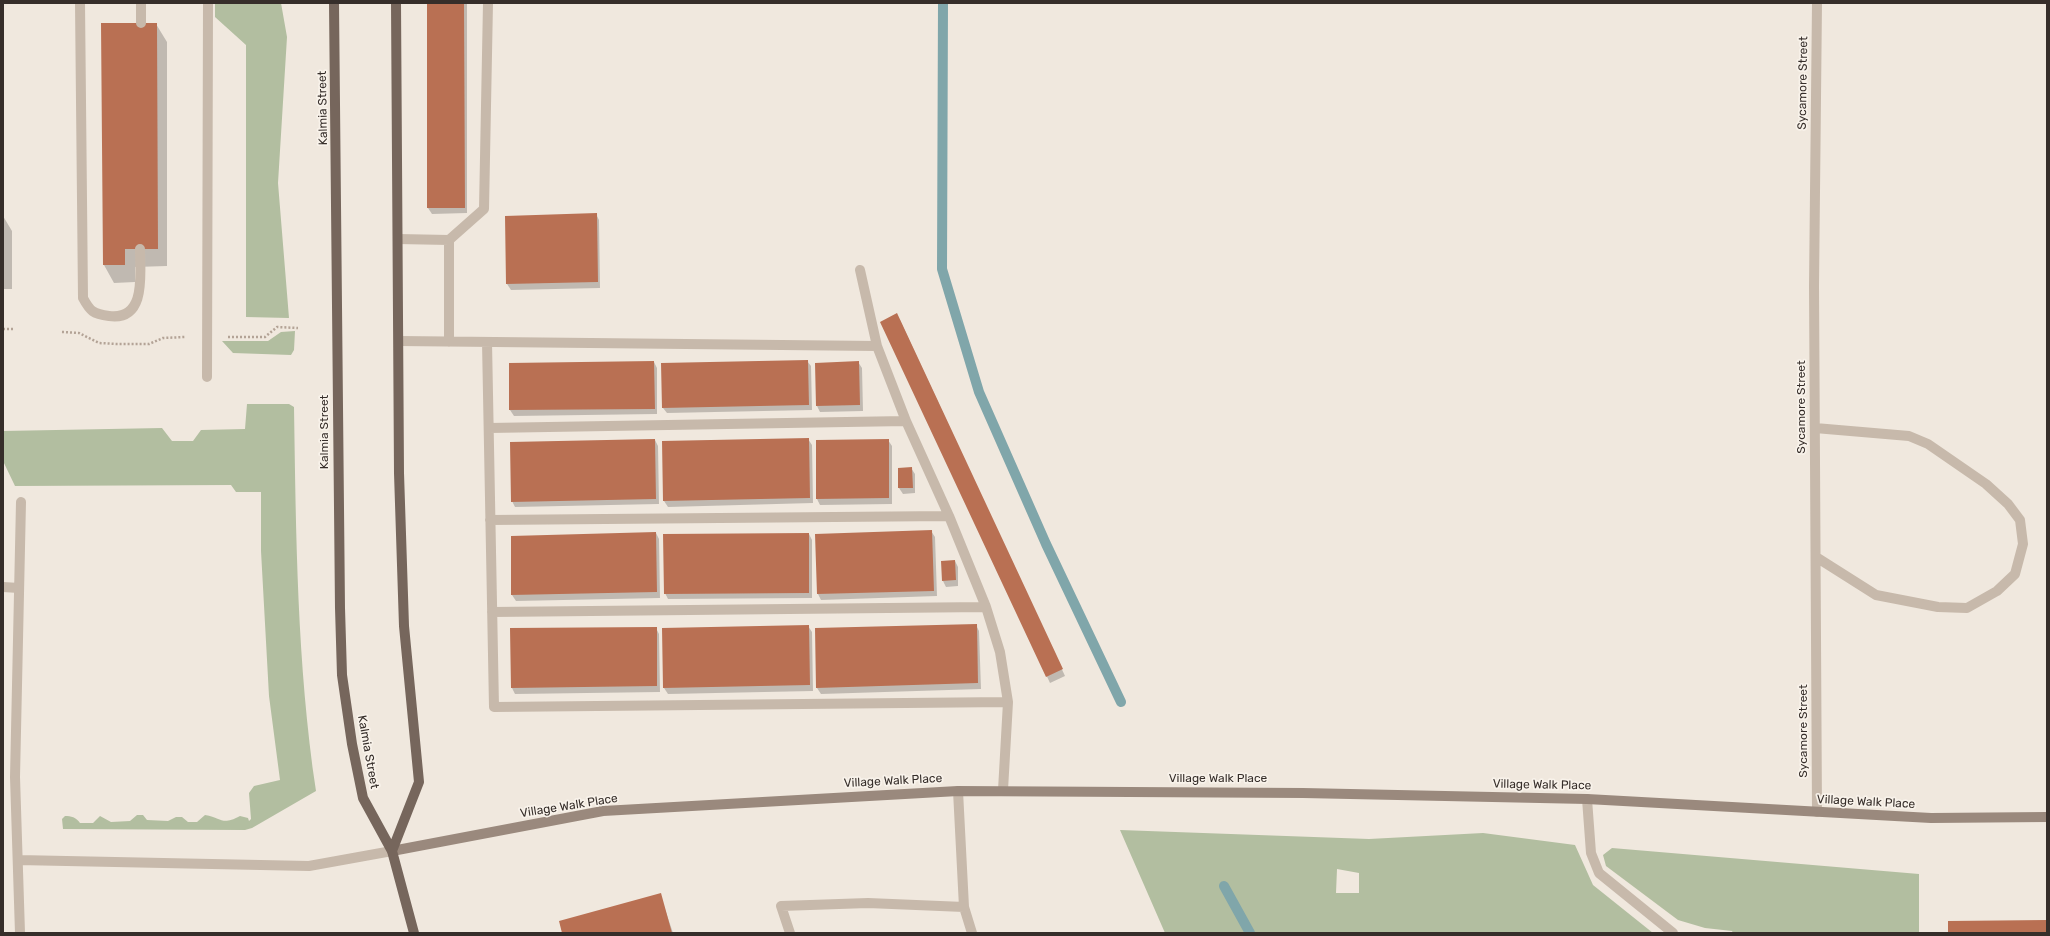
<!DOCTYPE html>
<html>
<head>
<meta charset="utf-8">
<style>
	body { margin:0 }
	#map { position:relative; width:2050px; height:936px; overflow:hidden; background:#f0e8de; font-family:Rubik,sans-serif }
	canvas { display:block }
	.frame { position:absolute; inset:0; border:4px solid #362e2a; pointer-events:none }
</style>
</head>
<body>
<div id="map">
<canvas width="2050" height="936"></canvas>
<div class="frame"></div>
</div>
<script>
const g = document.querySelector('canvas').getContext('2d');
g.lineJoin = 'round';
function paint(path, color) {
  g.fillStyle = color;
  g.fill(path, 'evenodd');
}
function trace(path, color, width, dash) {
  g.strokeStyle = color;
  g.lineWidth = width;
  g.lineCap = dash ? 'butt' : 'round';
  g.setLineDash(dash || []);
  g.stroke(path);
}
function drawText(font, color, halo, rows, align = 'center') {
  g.font = font + ' Rubik,sans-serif';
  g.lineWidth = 3.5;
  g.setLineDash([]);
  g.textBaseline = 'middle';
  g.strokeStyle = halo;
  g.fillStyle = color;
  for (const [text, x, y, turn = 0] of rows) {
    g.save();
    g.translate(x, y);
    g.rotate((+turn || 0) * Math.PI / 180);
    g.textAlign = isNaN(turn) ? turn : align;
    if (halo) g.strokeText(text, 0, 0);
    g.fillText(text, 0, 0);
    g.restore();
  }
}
paint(new Path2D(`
	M215 3H281L287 37 278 183 289 318 246 317V45L215 17Z
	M295 331 294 350 291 355 233 353 222 341H268L281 332Z
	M247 404H289L294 407C296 535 297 664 316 791L252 828 245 830 63 829 62 819 65 816C71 816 76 817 80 823H93L100 816 111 822 130 821 137 815H143L147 820 168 821 176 817H182L188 822H197L205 815C223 818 221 826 240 816L248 818 249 821 251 819 249 793 254 786 280 780 269 696 261 551V492H236L231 485 15 486 3 461V431L162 428 172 441H193L201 430 245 429Z
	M1120 830 1369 839 1483 833 1575 845 1593 885 1653 933H1165ZM1337 869 1359 873V893H1336Z
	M1612 848 1919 874V933H1733L1732 931 1705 928 1678 920 1606 866 1603 855Z`), '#b2bea0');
paint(new Path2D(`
	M428 3H467V213L432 214 428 208Z
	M156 24 167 42V266L135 267V282L114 283 104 265Z
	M596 214 599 220 600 288 511 290 507 284Z
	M3 216 12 231V289H3Z
	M900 320 1065 676 1050 683 881 322Z
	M807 361 811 366 812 410 667 413 663 408Z
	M654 362 657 368V414L514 416 510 410V364Z
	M858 362 862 368 863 411 820 412 817 406Z
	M808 439 812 445 813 503 668 507 664 501 663 442Z
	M655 440 658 446 659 504 515 507 512 501Z
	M888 440 892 446V504L820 505 817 499V441Z
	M911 468 915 474V493L903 494 899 488Z
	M931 531 935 537 937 596 821 600 818 594Z
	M656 533 659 539 660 598 516 601 512 595V537Z
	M809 534 812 540V598L668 599 665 593Z
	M955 561 958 567V586L946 587 943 581 942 562Z
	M976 625 979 631 981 689 821 694 817 688Z
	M808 626 812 632 813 691 668 694 664 688Z
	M656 628 659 634 660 692 515 694 512 688Z
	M660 894 673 933H563Z`), '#0003');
trace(new Path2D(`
	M943 3 942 269 979 392 1046 544 1121 702
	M1224 886 1250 933`), '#80a6aa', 10);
paint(new Path2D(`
	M427 3H464L465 208H427Z
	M101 23H157L158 249H125V265H103Z
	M597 213 598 282 506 284 505 216Z
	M897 313 1063 669 1046 677 880 322Z
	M808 360 809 405 662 408 661 363Z
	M654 361 655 409 509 410V363Z
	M859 361 860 405 816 406 815 363Z
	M809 438 810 498 663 501 662 441Z
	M655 439 656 499 511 502 510 442Z
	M889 439V498L816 499V440Z
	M912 467 913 488H898V468Z
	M932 530 934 591 817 594 815 534Z
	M656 532 657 592 511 595V536Z
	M809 533V593L664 594 663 534Z
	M955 560 956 580 942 581 941 561Z
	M977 624 978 683 816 688 815 628Z
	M809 625 810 685 663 688 662 628Z
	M657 627V686L511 688 510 628Z
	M661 893 672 933H562L559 921Z
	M2047 920V933H1948V921Z`), '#b97053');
trace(new Path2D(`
	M3 329H14
	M62 332 79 333 99 343 117 344H149L163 338 185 337
	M228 337H265L277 327 298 328`), '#b3a396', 2.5, [2, 2]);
trace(new Path2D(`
	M80 3 83 298C90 311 93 314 109 316 147 321 140 273 140 249
	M1817 3 1814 286 1817 812
	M141 23V3
	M398 239 449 240 484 209 488 3
	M860 270 877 346 906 421 949 516 986 607 1000 652 1008 702 1003 790
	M399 341 877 346
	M449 342V240
	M487 342 494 707 1008 702
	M207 377 208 3
	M489 428 906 421
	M1815 428 1909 436 1928 444 1986 484 2008 504 2020 520 2023 544 2015 574 1997 591 1967 608 1938 607 1876 595 1816 557
	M490 520 949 516
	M3 587 19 588
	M492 612 986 607
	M1587 799 1591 853 1599 873 1673 933
	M18 860 309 866 392 851
	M964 907 972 933
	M20 933 15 777 21 502
	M790 933 781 906 868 903 964 907 958 791`), '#c7b9ab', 10);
trace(new Path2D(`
	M392 851 603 811 958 791 1303 793 1587 799 1931 818 2047 817`), '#9a897d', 10);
trace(new Path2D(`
	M334 3 340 608 342 675 352 744 363 798 392 851 414 933
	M392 851 419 782 404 626 399 473 396 3`), '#76665c', 10);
drawText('12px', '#362e2a', '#f8f2ea', [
	["Sycamore Street",1803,83,-89],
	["Kalmia Street",323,108,-91],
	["Sycamore Street",1802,407,-90],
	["Kalmia Street",325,432,-90],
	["Sycamore Street",1804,731,-90],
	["Kalmia Street",368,752,80],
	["Village Walk Place",1218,779],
	["Village Walk Place",893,781,-3],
	["Village Walk Place",1542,785,1],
	["Village Walk Place",1866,802,3],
	["Village Walk Place",569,806,-9]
]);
</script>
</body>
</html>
